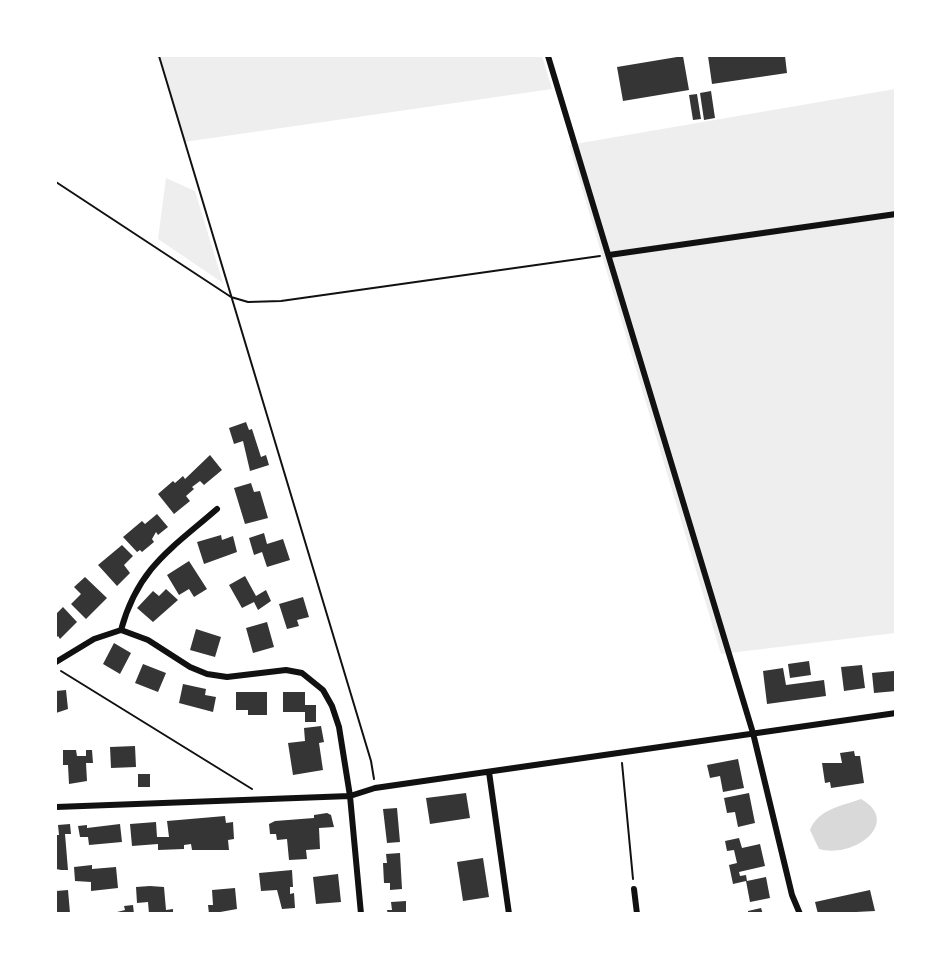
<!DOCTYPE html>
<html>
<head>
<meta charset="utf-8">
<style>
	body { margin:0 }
	#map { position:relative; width:951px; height:969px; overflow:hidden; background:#fff; font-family:"PT Sans",sans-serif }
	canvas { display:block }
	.frame { position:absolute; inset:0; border:57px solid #fff; pointer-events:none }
</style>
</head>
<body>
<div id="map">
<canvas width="951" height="969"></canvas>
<div class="frame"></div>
</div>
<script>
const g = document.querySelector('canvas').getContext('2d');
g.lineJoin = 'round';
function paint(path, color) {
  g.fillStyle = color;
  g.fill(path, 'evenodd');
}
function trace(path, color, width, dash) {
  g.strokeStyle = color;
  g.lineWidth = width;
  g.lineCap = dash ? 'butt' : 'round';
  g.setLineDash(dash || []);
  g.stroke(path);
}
paint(new Path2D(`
	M159 56H542L552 89 184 142Z
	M895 89V633L721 654 569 145Z
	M166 178 195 191 223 283 158 239Z`), '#eee');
paint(new Path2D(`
	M861 799C902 822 855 859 819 849L810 830C818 809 842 806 861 799Z`), '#d9d9d9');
paint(new Path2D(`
	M683 56 689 90 623 101 617 67Z
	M708 56H785L787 73 712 84Z
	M711 91 715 118 704 120 700 93Z
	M697 94 701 119 693 120 689 95Z
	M246 422 249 430 252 429 261 457 266 455 269 465 250 471 243 441 234 444 229 428Z
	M210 455 222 470 204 485 200 481 192 487 194 489 186 496 190 501 174 514 158 494 173 481 175 483 183 476 185 479Z
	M251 483 254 492 260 491 268 518 245 524 234 488Z
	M157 514 168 527 158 535 156 532 152 539 154 542 142 552 140 550 137 552 123 537 142 521 145 524Z
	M264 533 267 544 283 539 290 560 267 567 262 552 254 555 249 538Z
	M221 535 222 540 233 536 237 552 204 564 197 542Z
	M122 545 133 556 124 565 130 573 117 586 98 565Z
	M189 561 207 589 194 597 189 589 179 595 167 575Z
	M245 576 256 596 266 590 271 601 258 610 254 602 242 608 229 585Z
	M85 577 107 598 86 619 71 604 81 594 74 587Z
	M166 589 178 600 153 622 137 608 153 591 159 596Z
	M303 597 309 617 297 620 299 626 287 629 279 604Z
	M63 607 77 622 60 639 58 636 56 638V614Z
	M267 622 274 647 253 653 246 628Z
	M196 629 221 637 215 657 190 650Z
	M114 643 131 653 120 674 103 664Z
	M809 661 811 675 790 678 788 664Z
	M143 664 166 673 158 692 135 683Z
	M862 665 865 688 844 691 841 667Z
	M783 668 786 685 824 680 826 696 767 704 763 671Z
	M894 671 896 691 874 693 872 673Z
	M183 684 206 689 205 695 216 697 213 712 179 703Z
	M66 690 68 709 56 713V691Z
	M236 692H267V715H248V710H236Z
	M283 692H305V705H316V722H305V712H283Z
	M321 726 324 742 319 743 323 770 293 775 288 743 305 741 304 728Z
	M135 746 136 767 111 768 110 747Z
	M63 750H76L77 756H86V750H92L93 763H86L87 781 69 784 68 765H63Z
	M854 751 855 756H860L864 783 831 788 830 782 825 783 822 763H842L840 753Z
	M738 759 744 788 723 792 720 776 710 778 707 765Z
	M138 774H150V787H138Z
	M466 793 470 818 430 824 426 798Z
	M749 793 755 823 738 827 735 812 727 813 724 798Z
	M397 808 400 842 387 843 383 809Z
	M327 813 331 815 334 827 319 828 320 849 306 850 307 859 289 860 287 839 277 840 276 834H270L269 824 275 821 314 818V815Z
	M225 816 226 823 233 822 234 839 228 840 229 850H192L191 844 184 845V849L158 850V844L132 846 130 824 156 822 157 837H169L167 821Z
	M70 824 71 834H65L68 870H61L56 869V835H59L58 825Z
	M120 824 122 842 89 845 88 837H80L78 826 87 825V828Z
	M739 838 742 848 760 844 765 866 739 872 740 876 746 875 747 881 766 877 770 898 750 902 746 881 733 884 729 865 737 863 734 850 727 851 725 841Z
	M400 853 402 889 390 890V883H384L383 863H387L386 854Z
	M483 858 489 897 463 901 457 862Z
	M92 865V869L116 867 118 888 91 891V882L75 881 74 867Z
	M292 870 293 887H290V894L294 893 295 908 282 909 277 890 261 891 259 873Z
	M338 874 341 902 316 904 313 877Z
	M150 886 164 887 166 910 173 909V914H149L148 902 137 903 136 887Z
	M235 888 237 909 209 914 208 905H213L212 890Z
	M68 890 70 913 56 914V891Z
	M870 890 875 911 818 914 815 902Z
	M406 901V914H388L387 910H392L391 902Z
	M133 905 134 914H109L125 910 124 906Z
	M761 908 763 914H748V911Z`), '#353535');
trace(new Path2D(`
	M159 56 371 761 374 779
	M56 182 231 297 248 302 281 301 600 256
	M61 671 252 789
	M622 763 633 879`), '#111', 2);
trace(new Path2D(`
	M548 56 753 733 792 895 800 914
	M609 255 896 214
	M121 630C138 568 171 549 217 509
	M56 662 94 639 121 630 148 640 190 667 207 674 227 677 286 670 302 673 323 690 332 706 339 727 350 796 361 914
	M489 772 509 914
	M56 807 350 796 375 788 896 713
	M634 889 637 914`), '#111', 6);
</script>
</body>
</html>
